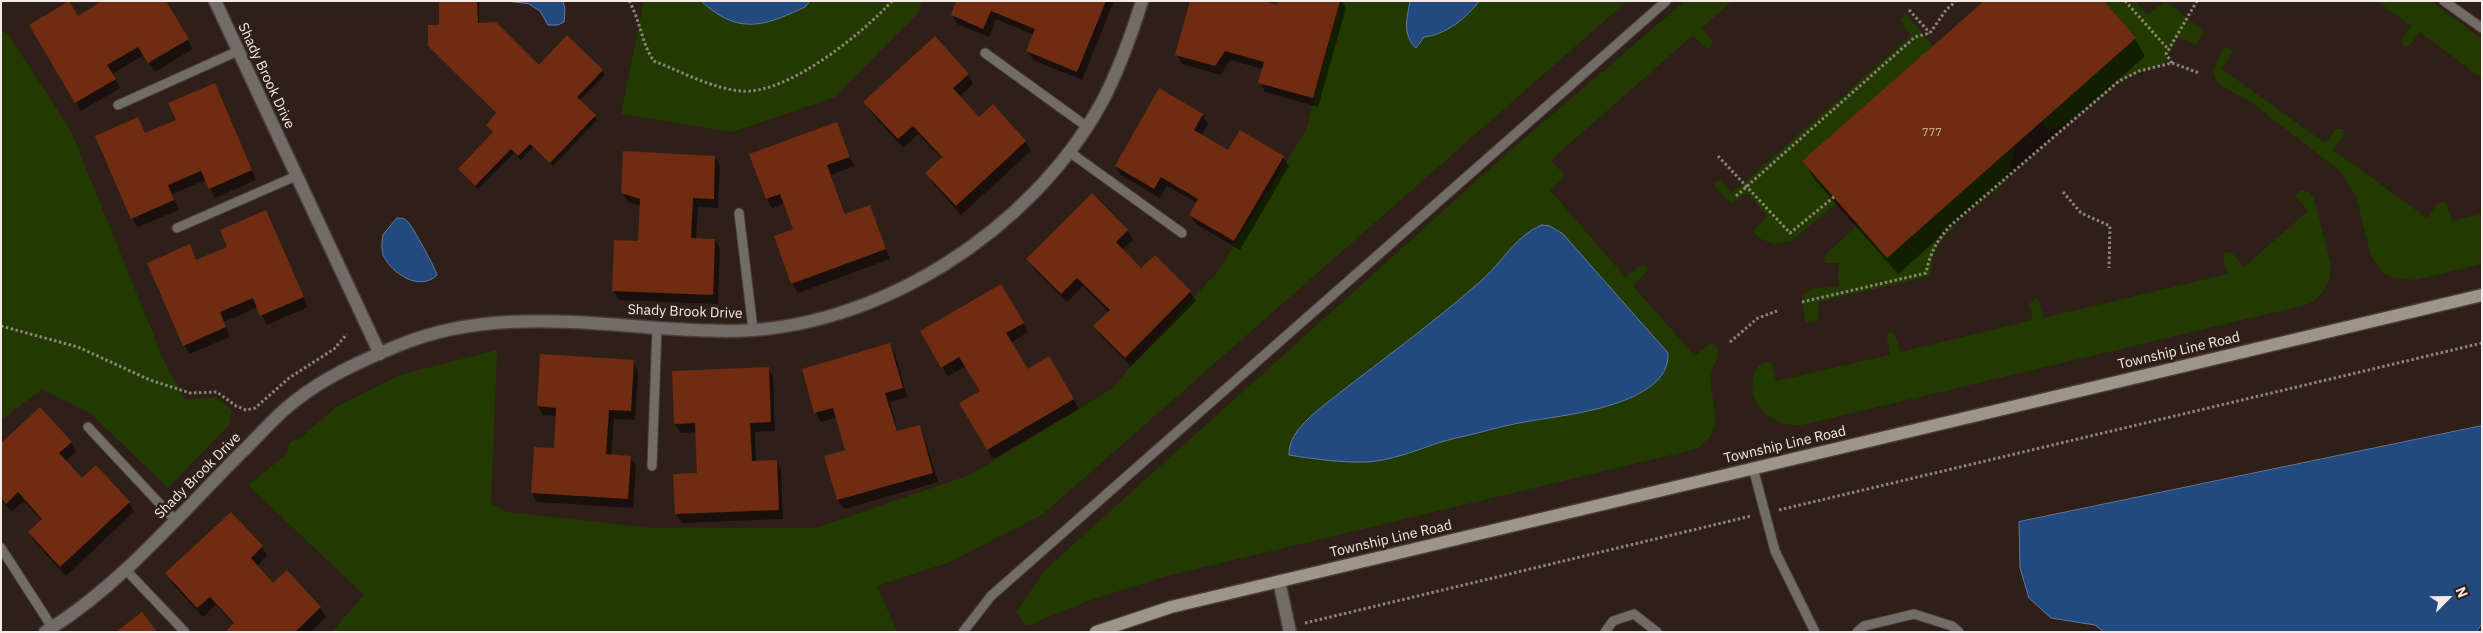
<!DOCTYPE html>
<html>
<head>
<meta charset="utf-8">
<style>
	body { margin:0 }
	#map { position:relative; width:2483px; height:633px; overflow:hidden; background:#2f1f19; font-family:"IBM Plex Sans",sans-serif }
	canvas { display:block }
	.frame { position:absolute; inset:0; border:2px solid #f5eae6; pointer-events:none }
	.north { position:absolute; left:2423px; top:573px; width:50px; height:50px; -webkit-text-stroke:4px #2f1f19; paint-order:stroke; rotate:67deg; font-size:14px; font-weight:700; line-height:20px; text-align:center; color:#f5eae6 }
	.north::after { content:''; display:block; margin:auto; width:18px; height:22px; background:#f5eae6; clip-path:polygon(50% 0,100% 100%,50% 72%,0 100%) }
</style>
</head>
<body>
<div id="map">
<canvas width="2483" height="633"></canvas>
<div class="frame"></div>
<div class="north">N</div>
</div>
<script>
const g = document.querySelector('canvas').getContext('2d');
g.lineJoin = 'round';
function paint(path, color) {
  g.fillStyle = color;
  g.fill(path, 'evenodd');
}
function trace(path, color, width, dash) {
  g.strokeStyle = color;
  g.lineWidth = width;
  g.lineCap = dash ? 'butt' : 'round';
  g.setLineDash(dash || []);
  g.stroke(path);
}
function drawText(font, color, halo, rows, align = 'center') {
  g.font = font + ' "IBM Plex Sans",sans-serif';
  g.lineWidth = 5;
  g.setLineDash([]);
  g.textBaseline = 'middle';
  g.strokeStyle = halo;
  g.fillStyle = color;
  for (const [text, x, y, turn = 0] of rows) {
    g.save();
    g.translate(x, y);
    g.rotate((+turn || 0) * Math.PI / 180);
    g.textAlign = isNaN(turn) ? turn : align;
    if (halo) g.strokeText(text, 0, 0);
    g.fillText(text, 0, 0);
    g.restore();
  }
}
paint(new Path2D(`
	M644 1H701C738 35 763 27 805 7L810 1H922L918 13 835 97 732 132 621 114Z
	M1340 1H1627L1043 514 950 562 877 586 897 632H332L364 595 248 485 286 455 290 442 300 438 336 407 400 375 497 350 491 504 507 512 651 528H815L970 475 1110 390 1218 271 1306 130Z
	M1685 1H1732L1702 28 1713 42 1711 48H1706L1693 35 1551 160 1565 176 1550 190 1625 277 1640 266H1646L1648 270 1633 286 1695 356 1711 343 1716 346C1722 356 1712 365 1711 375 1709 406 1730 427 1696 449L1163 577 1088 601 1026 626 1016 612 1045 570 1513 148Z
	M2104 1H2136L2147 15 2165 1 2204 31 2197 45 2178 37 2164 64C2149 69 2134 73 2121 81 2104 91 2067 131 2048 130L2042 121 2136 38Z
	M2377 1H2431L2482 39V78L2420 32 2409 46H2403L2401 41 2411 26Z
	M1905 13 1934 46 1838 202 1791 241 1774 244 1761 239 1753 231 1767 216 1747 193 1731 204 1715 187V183L1720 180 1732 193 1911 36 1900 21Z
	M1 30 8 34 71 131 165 363 185 400 215 397 232 410 229 425 168 488 90 413 42 389 1 420Z
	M2228 47 2233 52 2222 69 2325 143 2336 129H2343L2344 135 2333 150 2427 218C2432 212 2437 200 2446 203L2452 221 2482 214V264L2415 280 2395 278 2384 274 2371 256 2356 196 2340 171 2251 102 2217 83 2213 70 2224 48Z
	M2016 144 2007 181 1963 217 1942 239 1933 256 1930 276 1819 302 1818 321 1808 323 1805 320 1802 297C1810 286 1827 288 1839 286L1838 263H1825L1824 256 1858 225 1887 257Z
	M2300 190 2309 192 2314 198 2331 266C2331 283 2324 295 2309 304L1802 425C1768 428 1740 398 1758 366L1765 362 1771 363 1776 381 1890 355 1887 337 1889 332 1895 334 1900 352 2033 320 2029 304 2036 298 2039 301 2043 318 2228 274 2223 257 2225 252 2232 253 2244 267 2308 211 2295 197Z`), '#223900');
const water = new Path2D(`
	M508 1H563L565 10 564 22 558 25H548L540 11 529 4Z
	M701 1H810L805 7C763 27 738 35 701 1Z
	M1410 1H1479C1467 18 1445 35 1424 37L1416 48C1402 35 1407 18 1410 1Z
	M397 218C402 218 405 218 408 222 411 224 437 271 437 275 420 292 392 274 383 255 381 248 382 241 383 235Z
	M1542 225 1550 226 1563 234 1668 353C1671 405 1565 415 1530 421 1512 424 1495 428 1478 433 1465 436 1450 439 1438 443 1415 451 1392 460 1368 462 1342 463 1314 459 1289 455 1288 433 1312 415 1328 402 1379 362 1432 324 1481 281 1501 264 1517 234 1542 225Z
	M2482 426V624L2476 632H2104L2095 625 2051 618 2029 598 2020 568 2019 522Z`);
paint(water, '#234981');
trace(water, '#62799f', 1);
paint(new Path2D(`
	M165 1 193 49 155 72 144 55 112 74 120 88 81 111 31 26Z
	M440 1H479V24L539 67 567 37 602 71 605 75 579 101 597 120 553 166 533 147 521 160 514 153 478 189 462 174 460 169 494 134 488 125 497 115 430 46 440 26Z
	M957 1H1114L1082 80 1033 60 1028 51 1034 35 996 19 989 37 957 24 952 15Z
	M1279 1H1342L1346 8 1318 107 1265 92 1260 82 1263 69 1230 60 1221 75 1182 64 1177 55 1278 6Z
	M2103 1 2135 39 2145 56 1898 274 1814 179 1804 161Z
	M968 74 973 84 959 97 979 119 1025 141 1031 151 961 215 932 182 927 173 942 159 918 134 903 148 870 111 865 102Z
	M1160 90 1202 115 1208 124 1201 136 1228 152 1283 157 1289 166 1240 250 1196 224 1191 215 1197 203 1167 186 1160 198 1121 175 1116 166Z
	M219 94 256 180 215 198 206 180 172 194 179 210 138 227 132 218 145 134 177 120Z
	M837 123 854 166 831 175 846 215 869 206 890 259 798 293 792 283 795 229 785 203 772 208 767 199Z
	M715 157 720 166 718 208 698 207 696 239 715 240 720 249 718 304 619 300 613 290 639 242 641 206 628 202 623 193Z
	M266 212 308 307 267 325 258 307 224 322 230 337 189 354 184 345 189 246 197 261 229 247Z
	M1127 230 1133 240 1122 250 1141 270 1155 256 1190 292 1196 301 1131 366 1100 335 1095 326 1109 312 1083 286 1067 302 1033 268 1028 259Z
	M1000 286 1028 332 1011 343 1027 371 1049 358 1079 409 993 459 961 404 981 392 966 366 948 376 922 332Z
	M890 345 895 354 907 397 890 402 898 432 919 426 924 435 938 482 844 509 838 500 846 451 837 417 821 422 816 413 803 369Z
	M633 362 638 371 635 420 614 419 611 456 630 457 636 466 633 508 537 502 532 493 555 450 557 416 543 415 538 406Z
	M768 368 773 377 775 431 755 432 756 462 776 461 781 470 783 519 682 523 676 514 699 474 697 432 681 433 675 424Z
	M71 442 76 452 65 461 82 480 95 467 129 503 134 512 66 576 35 542 29 532 42 521 24 501 12 512 1 500V445Z
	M262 547 267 556 257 566 273 584 287 572 320 608 326 617 310 632H227L234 625 216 605 203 617 172 583 167 573Z`), '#0007');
paint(new Path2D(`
	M69 1 78 16 102 1H166L189 39 148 63 138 47 107 65 116 79 75 103 29 25Z
	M439 1H477L478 23 496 22 539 65 567 35 603 70 577 97 596 115 550 163 530 144 518 156 511 149 475 186 458 169 493 132 486 125 496 113 428 46V25H439Z
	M956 1H1106L1077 72 1026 51 1035 29 991 11 983 29 951 15Z
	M1190 1H1265L1277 5 1278 1H1340L1313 98 1258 83 1264 62 1225 51 1215 66 1175 55Z
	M1984 1H2104L2136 38 1887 258 1802 161Z
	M935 36 969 74 953 88 979 117 993 104 1026 141 956 206 925 173 942 157 913 126 898 139 863 102Z
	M215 83 252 170 209 189 201 171 168 185 174 200 131 219 95 136 138 117 145 133 176 120 168 103Z
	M1159 88 1203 114 1194 130 1228 150 1240 130 1284 156 1234 241 1189 215 1198 199 1161 177 1154 189 1115 166Z
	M837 122 850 157 827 165 845 214 870 205 886 249 791 284 774 236 793 229 780 194 766 199 749 154Z
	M623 151 715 156 714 199 693 198 691 238 715 239 713 295 612 291 614 240 638 241 640 199 621 193Z
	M1092 193 1128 230 1116 242 1141 268 1155 255 1191 291 1125 358 1093 326 1110 310 1077 278 1061 294 1026 259Z
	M266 210 304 297 260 316 253 298 220 312 226 327 183 346 147 263 190 244 196 260 227 247 220 230Z
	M1001 284 1024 323 1006 333 1028 369 1049 356 1074 399 987 450 959 403 980 391 959 357 941 368 920 331Z
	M890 343 903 388 885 393 897 431 920 425 933 473 837 500 824 456 845 450 833 408 814 413 802 369Z
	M540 354 634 360 631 411 609 410 606 454 631 456 628 499 531 493 534 447 554 448 556 408 537 406Z
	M769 367 771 422 750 423 752 461 777 460 779 510 675 514 673 474 697 473 695 423 674 424 672 371Z
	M40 407 72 442 59 453 82 478 96 465 130 502 60 567 28 532 42 519 18 492 6 504 1 498V443Z
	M231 512 263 546 251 558 273 583 287 570 321 607 295 632H225L234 623 210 597 197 608 165 573Z
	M142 612 157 632H116Z`), '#702c10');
const lane = new Path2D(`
	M2444 1 2482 28
	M985 53 1086 126
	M118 105 238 51
	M1068 151 1182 233
	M739 213 753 329
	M177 228 296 176
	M88 427 175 520
	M652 466 657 327
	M1753 468 1775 551 1815 632
	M1 548 52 627
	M125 569 185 632
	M963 632 991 596 1666 1
	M1605 632 1613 621 1634 614 1657 632
	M1857 632 1864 626 1914 614 1952 626 1959 632`);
const street = new Path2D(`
	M215 1 380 354
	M1279 581 1290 632
	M45 632C120 586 179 515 241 453 259 436 275 416 295 401 325 377 361 361 397 346 503 301 617 331 728 331 876 331 1031 231 1102 102 1119 70 1131 36 1142 1`);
const secondary = new Path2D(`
	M1096 632 1171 607 2482 295`);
trace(lane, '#4b3b36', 11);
trace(street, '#4b3b36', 15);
trace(secondary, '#4b3b36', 15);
trace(new Path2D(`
	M629 1C640 19 642 45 654 61 679 71 714 89 741 91 787 95 862 34 892 1
	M2125 1 2168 49
	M1909 10 1930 33
	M2172 63 2166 54 2197 1
	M1718 156 1790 233 1834 197
	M2063 192 2081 213 2110 226 2109 268
	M1736 196 1915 37 1930 33 1946 10 1956 1
	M1802 302 1926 273C1930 253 1937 240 1951 225L2119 81 2139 71 2172 63 2199 73
	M1 326 78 347 150 380 190 393 217 392 236 406 246 410 255 408 289 378 334 349 347 334
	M1730 342 1758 318 1777 311
	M1779 510 2482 343
	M1305 623 1751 516`), '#8f827d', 3, [2.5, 2.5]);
trace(lane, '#716c65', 9);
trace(street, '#716c65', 12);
trace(secondary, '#9d958a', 12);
drawText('11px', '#d4bab0', null, [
	["777",1932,133]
]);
drawText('14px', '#f5eae6', '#2f1f19', [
	["Shady Brook Drive",266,76,65],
	["Shady Brook Drive",685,312,2],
	["Township Line Road",2179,351,-13],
	["Township Line Road",1785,445,-13],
	["Shady Brook Drive",198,476,-45],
	["Township Line Road",1391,539,-13]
]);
</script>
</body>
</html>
